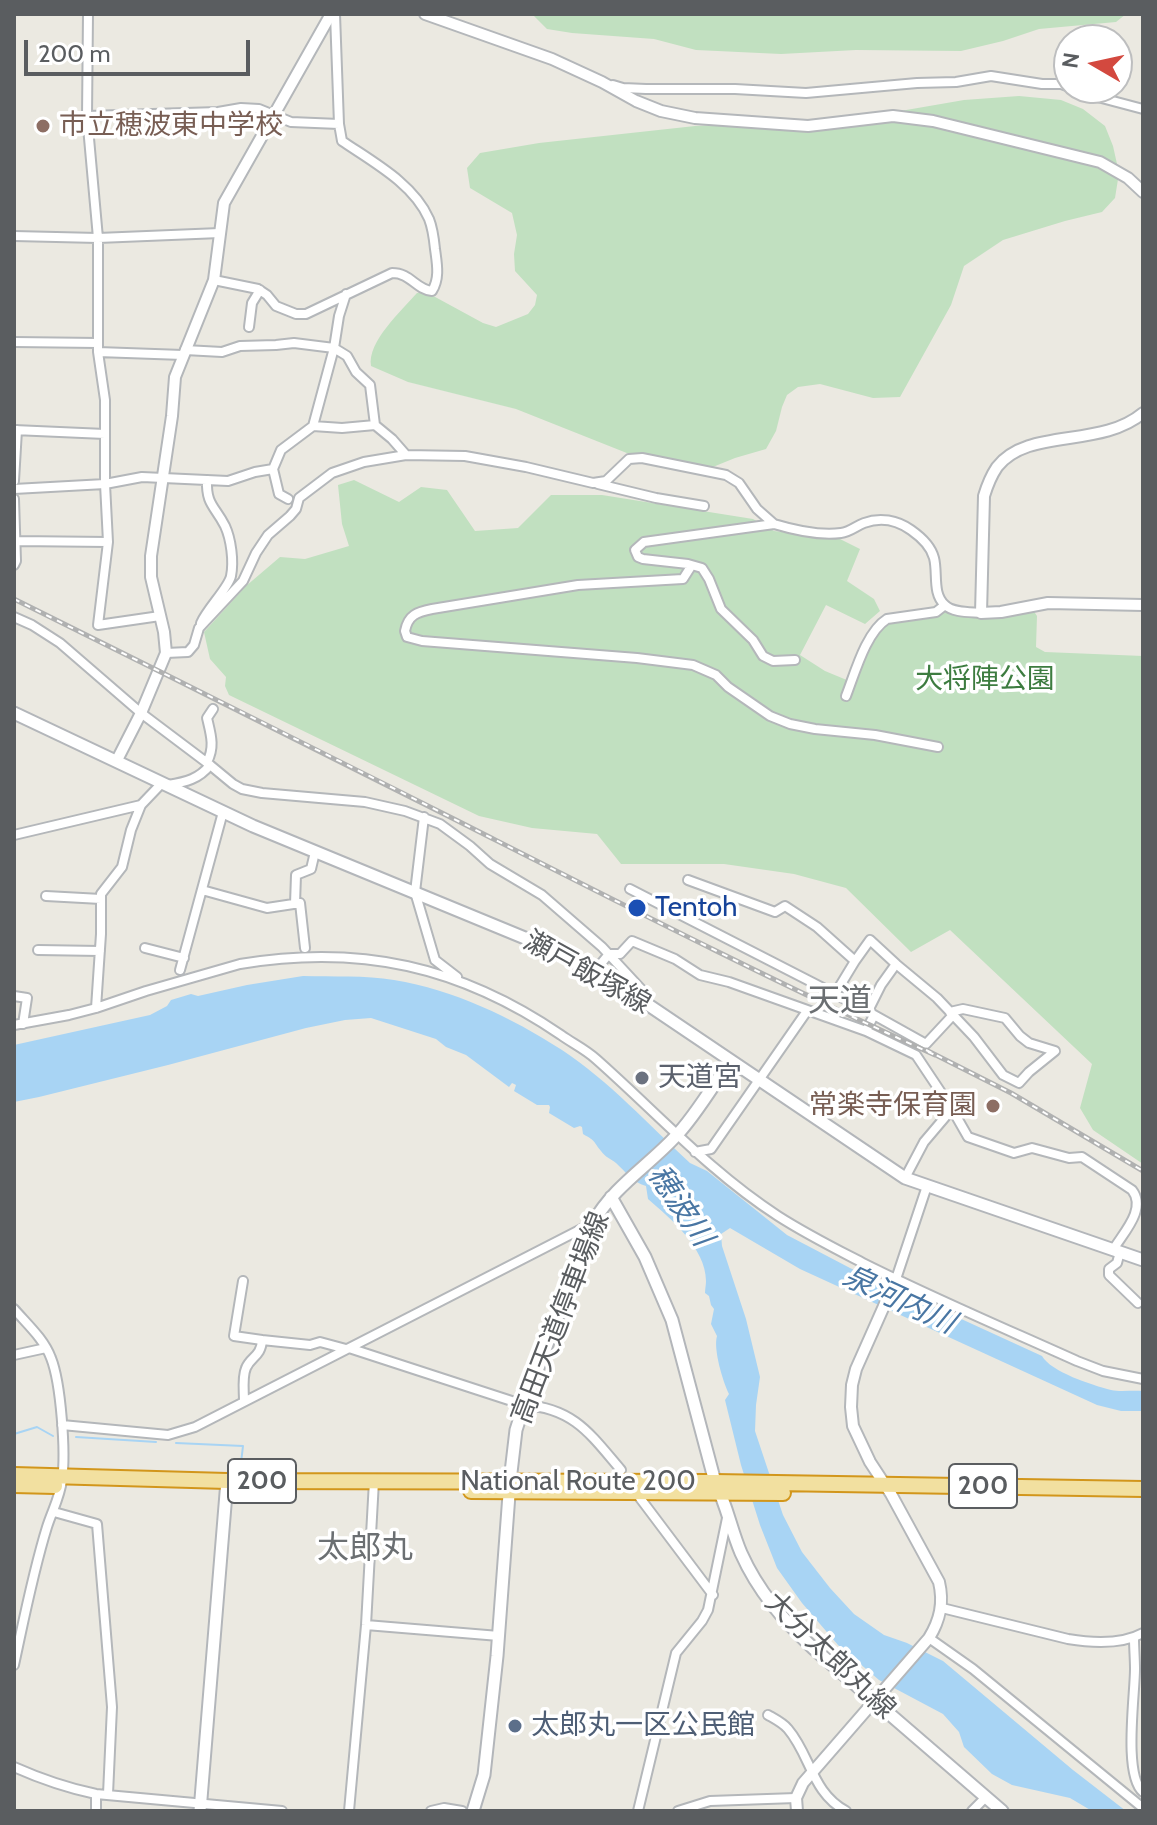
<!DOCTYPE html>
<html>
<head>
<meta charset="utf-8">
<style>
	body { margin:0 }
	#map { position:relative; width:1157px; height:1825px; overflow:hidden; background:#ebe9e1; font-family:Cabin,sans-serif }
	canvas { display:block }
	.frame { position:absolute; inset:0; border:16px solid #5a5d60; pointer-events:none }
	.north { position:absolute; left:1053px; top:24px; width:80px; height:80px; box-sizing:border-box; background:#fff; border:2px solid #bdbebf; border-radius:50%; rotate:279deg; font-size:22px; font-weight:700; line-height:32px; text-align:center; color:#5a5d60 }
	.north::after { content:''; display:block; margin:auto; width:28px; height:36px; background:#d3493f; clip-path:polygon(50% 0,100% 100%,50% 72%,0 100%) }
	.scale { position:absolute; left:24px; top:40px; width:226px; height:36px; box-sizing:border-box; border:4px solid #5a5d60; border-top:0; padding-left:10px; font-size:24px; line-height:28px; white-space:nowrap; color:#5a5d60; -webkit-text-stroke:6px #fff; paint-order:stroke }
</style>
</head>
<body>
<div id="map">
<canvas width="1157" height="1825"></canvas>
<div class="frame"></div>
<div class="north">N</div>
<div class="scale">200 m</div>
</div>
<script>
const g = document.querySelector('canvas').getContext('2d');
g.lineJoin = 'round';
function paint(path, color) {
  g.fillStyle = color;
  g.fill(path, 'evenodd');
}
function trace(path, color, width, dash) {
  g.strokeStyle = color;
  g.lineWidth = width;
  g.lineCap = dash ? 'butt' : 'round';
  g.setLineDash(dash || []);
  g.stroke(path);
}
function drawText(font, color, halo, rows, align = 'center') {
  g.font = font + ' Cabin,"Noto Sans JP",sans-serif';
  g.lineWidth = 7;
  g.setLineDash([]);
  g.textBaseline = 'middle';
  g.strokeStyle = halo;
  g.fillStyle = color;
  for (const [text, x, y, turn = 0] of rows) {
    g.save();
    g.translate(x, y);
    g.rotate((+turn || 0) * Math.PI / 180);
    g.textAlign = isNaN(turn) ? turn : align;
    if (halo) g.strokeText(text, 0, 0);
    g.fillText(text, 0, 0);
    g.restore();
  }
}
paint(new Path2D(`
	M534 14H1126L1116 22 1039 29 1003 41 961 51 856 50 781 54 696 50 654 39 572 33 547 29 534 16Z
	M1019 96 1061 100 1083 109 1105 126 1113 146 1119 173 1115 198 1102 212 1065 221 1003 240 964 266 951 305 900 397 873 398 820 384 798 387 787 395 782 407 776 431 766 449 735 458 703 471H683L662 467 516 409 408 382 371 366C367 342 402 310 417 293L426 292 483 323 496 327 528 314 535 305 537 295 515 271 514 254 517 235 512 213 470 188 467 168 480 153 539 143 695 126 860 118 964 100Z
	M354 480 399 502 421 487 447 490 475 531 518 528 551 495H602L753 519 774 531 840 539 860 549 847 581 874 599 880 611 865 624 826 605 800 655 825 671 854 683 878 631 885 623 927 618 947 612 992 618 1014 612 1033 610 1037 616 1036 647 1045 652 1143 656V1164L1093 1130 1080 1108 1092 1064 950 930 911 952 846 888 794 874 724 864H621L597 834 532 828 479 816 229 695 225 686 226 677 210 659 204 632 246 586 280 557 305 559 349 546 342 524 338 485Z`), '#c1e0c0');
paint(new Path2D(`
	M303 976C333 977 365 975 394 980 454 990 511 1017 562 1050 609 1081 649 1125 690 1163L707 1171 787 1235 850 1268 1042 1356C1051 1372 1092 1385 1111 1390 1120 1392 1133 1390 1143 1391V1411H1121L1097 1405 800 1269 730 1228 721 1234 722 1246 746 1319 760 1377 756 1405 755 1431 783 1515 802 1552 830 1588 854 1614 884 1635 907 1643 943 1661 1073 1770 1126 1811H1092L1070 1798 1012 1785 992 1774 964 1747 959 1732 943 1714 879 1680 838 1645 802 1603 777 1568 760 1525 741 1465 725 1400 729 1394C723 1382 713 1349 717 1336L711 1324 714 1309 711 1305 709 1296 705 1293C705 1289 706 1285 706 1281 706 1248 670 1218 648 1199L646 1186C632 1182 626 1172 616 1163 611 1159 605 1157 601 1151 592 1140 597 1142 583 1134L582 1127 580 1126 574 1128 549 1113 550 1107 549 1105H537L514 1091 516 1085 512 1083 509 1087 466 1055 446 1047 436 1039 371 1018 345 1020 306 1028 168 1065 39 1097 14 1102V1045L150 1015 167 1006 171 1000 191 994 198 996 247 985Z`), '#a8d4f4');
trace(new Path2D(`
	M14 1434 37 1427 53 1436
	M76 1437 156 1442
	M176 1443 243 1446 240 1471`), '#a8d4f4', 2);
const minor = new Path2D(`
	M88 14 87 116 98 238V352L105 400V484L108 542 98 625 160 616
	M613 85 623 88 646 89H735L806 93 917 83 956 82 991 76 1042 84H1061L1069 87
	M1071 88 1094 96 1143 109
	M87 116 218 112 241 108 259 109 291 122 339 124
	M14 236 98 238 220 233
	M214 280 258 289 267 295 276 306 296 314H306L392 273C411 273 415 289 432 291 440 278 437 264 435 249 434 239 433 229 429 219 414 184 373 162 342 141L339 124 335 14
	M249 327 252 303 260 290
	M14 342 98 343
	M185 350 222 352 240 346 276 345 294 343 334 348 347 356 356 372 370 385 375 425 392 439 406 455
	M98 352 183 355
	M313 426 342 428 375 425
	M14 430 105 434
	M273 469 279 494 288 499
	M14 481 17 430
	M598 484 656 498 704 506
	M14 489 105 484 142 477 228 481 255 472 273 469 281 450 313 426 334 348 339 316 346 294
	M14 499 16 561 14 565
	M16 541 108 542
	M688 564 702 568 709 579 721 609 753 640 763 656 773 661 795 660
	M14 617 32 625 60 643 141 713 210 765 233 784 242 789 262 793 365 802 405 811 440 824 470 846 490 864 542 895 602 947 641 989 644 996V1002
	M201 623C207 609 229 587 231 576 234 561 231 539 225 526 215 506 206 505 207 480
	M166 653 188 652 194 645 199 628 243 581 256 553 268 535 290 516 296 509 299 498 332 473 364 462 406 455 465 456 526 467 593 483 606 481 629 459 642 458 726 475 739 483 757 509 774 524
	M846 696C855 673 866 632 887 619L936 612 945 605
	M938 747 875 735 815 729 790 724 770 716 728 687 716 675 693 665 637 658 422 641 407 637 405 631C408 615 417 612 432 609L578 585 683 579 690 568 688 564 643 559 638 557 635 550 644 542 774 524C794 530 820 536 841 533 850 532 856 526 864 523 880 517 897 520 911 530 921 537 931 546 934 558 938 573 932 594 945 605 953 613 971 612 981 613
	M207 762C215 747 211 735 207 718L213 709
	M168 785C186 782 199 779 210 765
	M424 817 415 892 435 960 457 977
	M14 835 141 805
	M688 880 775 912 785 906 817 927 855 961
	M630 889 868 1011
	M202 890 267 908 300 903 305 948
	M46 896 101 899
	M295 904 296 875 311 869 315 852
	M145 948 184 958
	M38 950 100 951
	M180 970 223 812
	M594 972 609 954H620L632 941 675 959 700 975 729 982 866 1031 916 1055 952 1109 968 1137 1014 1153 1032 1148 1069 1158 1082 1157 1132 1190C1147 1209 1123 1233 1113 1250
	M835 994 855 961 870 940 896 964
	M14 996 27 998 23 1024
	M96 1008 101 934V894L122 867 131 830 141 805 162 783
	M874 1015 926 1044 953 1015
	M14 1025 69 1015 96 1008 146 991 240 964C360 944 460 966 561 1035 572 1043 585 1049 596 1059 656 1112 710 1172 778 1216 806 1234 834 1248 863 1263 933 1298 1006 1329 1077 1361L1103 1371 1143 1379
	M866 1031 874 1015 868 1011 881 985 896 964 937 998 974 1037 1003 1075 1019 1083 1029 1072 1055 1051 1029 1043 1020 1036 1005 1018 963 1009 950 1012
	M695 1152 711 1149 807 1011
	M905 1178 924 1142 952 1109
	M1120 1252 1117 1263 1109 1269V1275L1138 1303
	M896 1279 927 1186
	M243 1281 234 1336 262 1340C261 1357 251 1356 246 1368 242 1377 244 1391 244 1401
	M14 1309C27 1324 44 1339 51 1358 61 1383 66 1453 62 1480 60 1497 52 1511 47 1527 33 1572 24 1619 14 1665
	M262 1340 310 1345 320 1342 346 1349
	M349 1348 524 1405C574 1408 591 1435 621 1470
	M14 1355 46 1348
	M62 1425 168 1435 195 1427 593 1223
	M640 1498 713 1595
	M54 1512 97 1524 112 1707 108 1794
	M942 1608 1068 1639C1092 1643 1121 1645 1143 1633
	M366 1625 499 1636
	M929 1638 973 1669 1143 1808
	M1134 1638C1134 1648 1135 1659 1135 1669 1135 1695 1123 1775 1143 1792
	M768 1715C775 1719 783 1723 788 1729 811 1756 812 1793 846 1811
	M14 1767C41 1779 67 1788 96 1794L282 1811
	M96 1794V1811
	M349 1811 366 1625 374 1481
	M431 1811 444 1808 462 1811
	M638 1811 676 1653 702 1621 708 1610 727 1518
	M678 1811 710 1801 796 1798
	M972 1811 986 1797`);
const tertiary = new Path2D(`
	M425 14 552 59 602 82 636 101 661 111 695 118 808 126 893 116 933 121 1100 162 1128 178 1143 192
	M1143 413C1100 449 1028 427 997 467 991 476 987 486 984 496L981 613 1001 612 1048 603 1143 605
	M117 760 141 713 166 653 164 632 151 577V556L172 416 175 377 214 280 224 203 331 14
	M797 1811 796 1798 803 1783 929 1638C940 1620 944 1603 939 1582L891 1494 870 1462 853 1426 851 1407 852 1385 856 1369 896 1279`);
const secondary = new Path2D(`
	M14 713 253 826 537 943 594 972 644 1002 905 1178 1143 1260
	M611 1197 645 1257 672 1320 715 1482C727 1505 731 1530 741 1553 758 1591 783 1620 813 1648L1002 1811
	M200 1811 227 1481
	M473 1811 484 1775 497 1656 510 1481 516 1430 524 1405 593 1223C613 1187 648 1166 675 1137 694 1118 714 1084 730 1061`);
const trunk = new Path2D(`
	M14 1475 227 1481 715 1482 1143 1489
	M14 1485 55 1486
	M471 1491 783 1493`);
trace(minor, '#b4b7ba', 12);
trace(tertiary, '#b4b7ba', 14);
trace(secondary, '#b3b6ba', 15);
trace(trunk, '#d2961b', 18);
trace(minor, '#fff', 8);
trace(tertiary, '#fff', 10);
trace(secondary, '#fff', 11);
trace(trunk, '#f2e0a0', 14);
const rail = new Path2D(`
	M14 599C160 672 307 744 452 818 612 899 772 981 935 1055
	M926 1050 1011 1093 1143 1171`);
trace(rail, '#b0b1b1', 5);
trace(rail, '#fff', 2, [6]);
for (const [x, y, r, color] of [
	[43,126,8,"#8d6e63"],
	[637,908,10,"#1a4fb4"],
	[642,1078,8,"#6b7280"],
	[993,1106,8,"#8d6e63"],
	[515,1726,8,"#5c6f8a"]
]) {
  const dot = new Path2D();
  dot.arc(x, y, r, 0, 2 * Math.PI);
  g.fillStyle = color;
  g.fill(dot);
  trace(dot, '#fff', 3);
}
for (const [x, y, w] of [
	[262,1481,68],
	[983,1486,68]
]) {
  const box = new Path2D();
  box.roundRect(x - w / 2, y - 22, w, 44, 6);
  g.fillStyle = '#fff';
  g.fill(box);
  trace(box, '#5a5d60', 2);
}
drawText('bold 26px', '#5a5d60', null, [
	["200",262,1481],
	["200",983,1486]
]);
drawText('28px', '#785e54', '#fff', [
	["市立穂波東中学校",59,126],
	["常楽寺保育園",977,1106,"right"]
], 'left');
drawText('28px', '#3d7c40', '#fff', [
	["大将陣公園",985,680]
]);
drawText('28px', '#164399', '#fff', [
	["Tentoh",655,908]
], 'left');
drawText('28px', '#5a5d60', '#fff', [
	["瀬戸飯塚線",587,973,29],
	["高田天道停車場線",561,1318,-69],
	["National Route 200",578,1482],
	["大分太郎丸線",830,1656,44]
]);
drawText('28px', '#5b616d', '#fff', [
	["天道宮",658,1078]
], 'left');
drawText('28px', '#4e5e75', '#fff', [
	["太郎丸一区公民館",531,1726]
], 'left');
drawText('italic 30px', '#4976a3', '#fff', [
	["穂波川",680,1206,56],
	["泉河内川",899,1300,25]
]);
drawText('32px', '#6b6f72', '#fff', [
	["天道",840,1002],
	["太郎丸",365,1549]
]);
</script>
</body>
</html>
